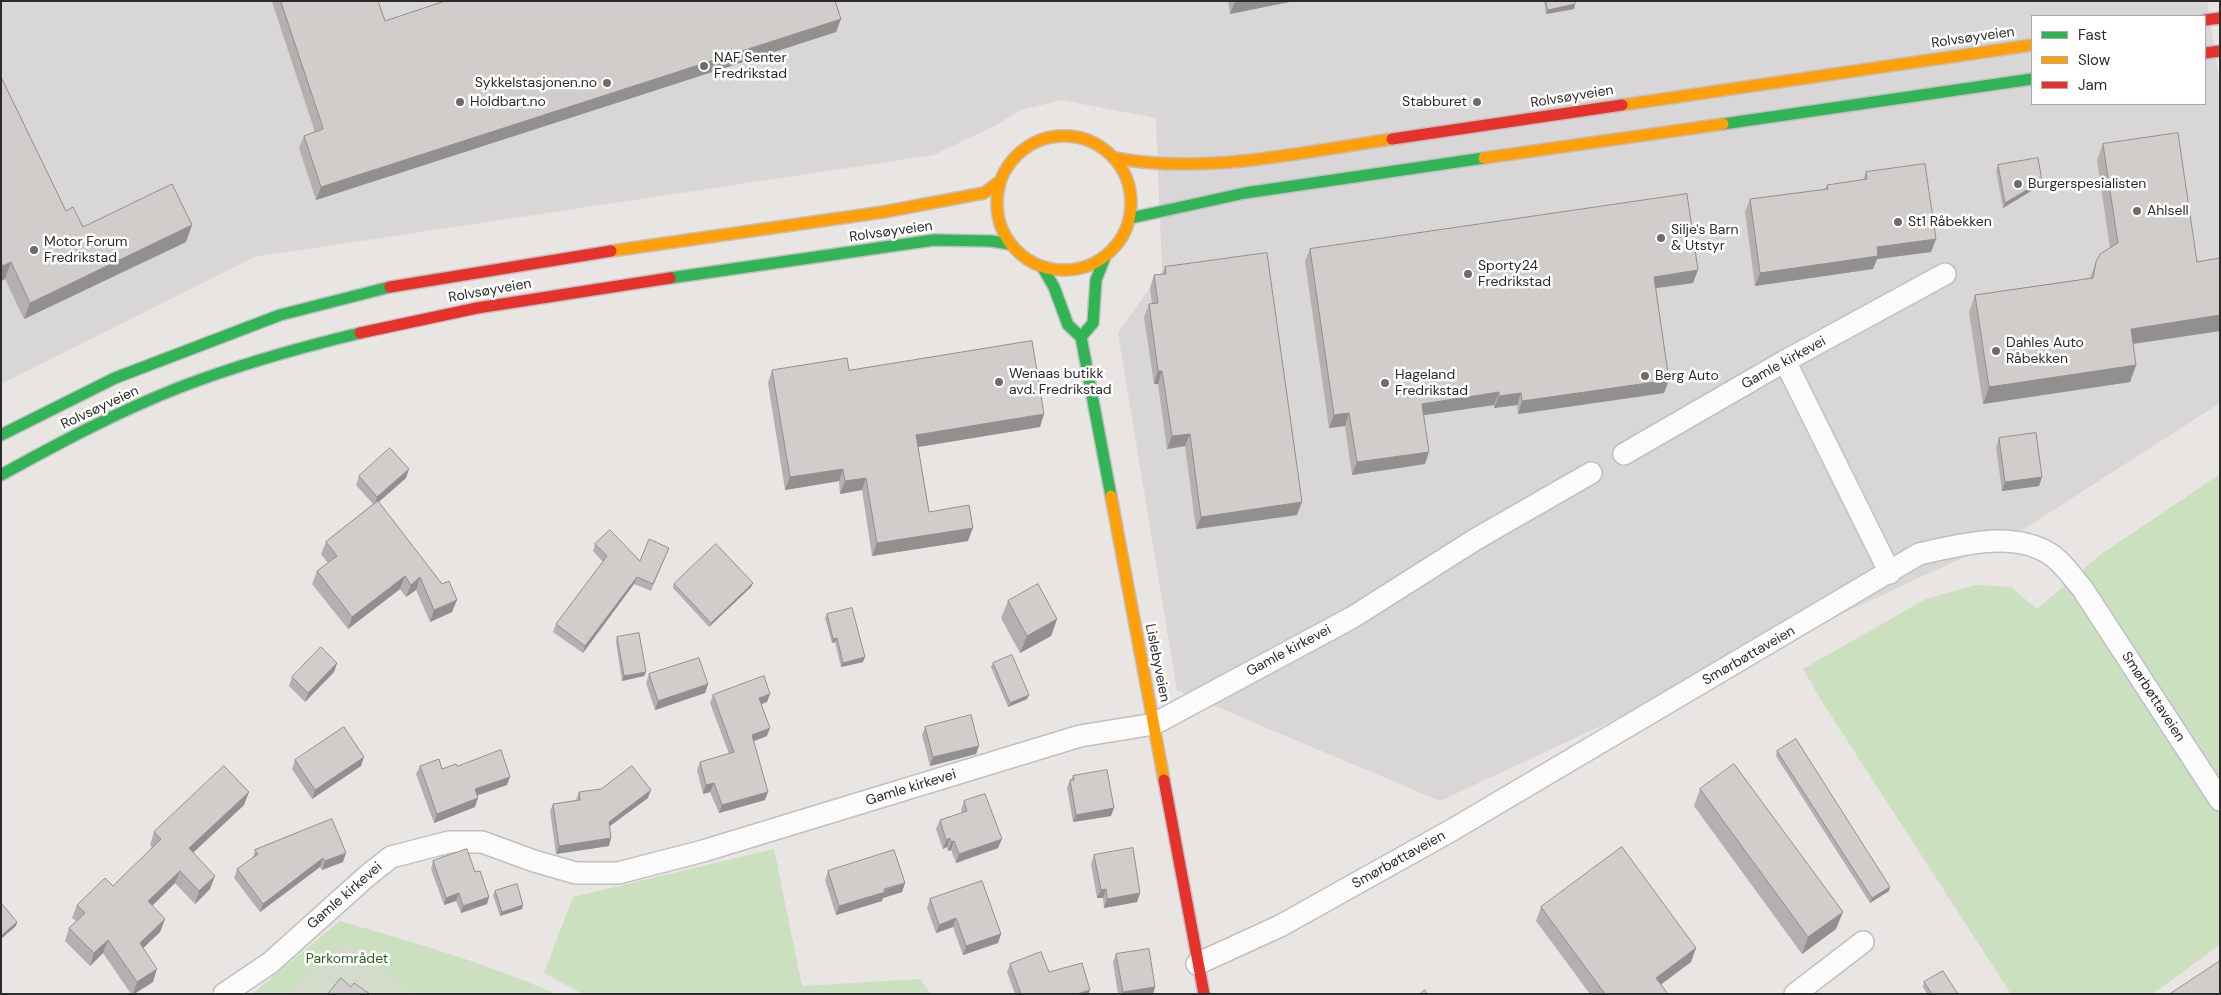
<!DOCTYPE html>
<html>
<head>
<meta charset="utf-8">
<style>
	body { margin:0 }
	#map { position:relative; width:2221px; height:995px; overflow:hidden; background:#e8e5e2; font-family:"DM Sans",sans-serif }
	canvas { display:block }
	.frame { position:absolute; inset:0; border:2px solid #2b2b2b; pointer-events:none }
	.legend { position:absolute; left:2031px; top:15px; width:175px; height:90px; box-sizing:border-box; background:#fff; border:1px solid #aaa; margin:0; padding:6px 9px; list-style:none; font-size:15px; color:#2b2b2b }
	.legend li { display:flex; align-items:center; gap:10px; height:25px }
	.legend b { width:25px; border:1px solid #aaa }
</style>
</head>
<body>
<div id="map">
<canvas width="2221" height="995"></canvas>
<div class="frame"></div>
<ul class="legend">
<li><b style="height:6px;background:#30b455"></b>Fast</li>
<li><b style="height:6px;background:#ff9f0a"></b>Slow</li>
<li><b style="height:6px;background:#e5322d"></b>Jam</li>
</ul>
</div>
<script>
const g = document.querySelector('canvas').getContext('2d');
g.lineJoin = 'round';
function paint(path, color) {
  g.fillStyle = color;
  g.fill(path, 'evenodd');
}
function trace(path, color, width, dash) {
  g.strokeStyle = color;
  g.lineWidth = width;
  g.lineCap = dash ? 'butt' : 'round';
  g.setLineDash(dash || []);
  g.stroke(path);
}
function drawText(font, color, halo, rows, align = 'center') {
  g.font = font + ' "DM Sans",sans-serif';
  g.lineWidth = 5;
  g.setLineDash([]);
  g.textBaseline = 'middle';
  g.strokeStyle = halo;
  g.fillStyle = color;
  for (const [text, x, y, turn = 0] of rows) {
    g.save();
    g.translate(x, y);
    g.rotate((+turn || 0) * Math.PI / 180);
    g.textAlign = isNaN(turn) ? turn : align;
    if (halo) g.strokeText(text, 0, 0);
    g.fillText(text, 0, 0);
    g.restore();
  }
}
paint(new Path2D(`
	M1 1H2207L2220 86V403L2024 529 1440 801 1177 690 1118 333 1162 271 1156 118 1061 100 1021 110 994 126 934 155 254 257 1 384ZM2032 16H2205V104H2032Z`), '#d9d6d8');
paint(new Path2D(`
	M2220 474V945L2152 994H2011L1821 700 1803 669 1926 599 1976 585 2011 587 2037 609 2100 555Z
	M774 849 802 986 920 979 931 994H583L544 973 573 897Z
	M340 921C413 942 486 963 556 994H252Z`), '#cae0be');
paint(new Path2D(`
	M347 942 414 994H283Z`), '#d4dbcb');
const street = new Path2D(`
	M1785 361 1890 573
	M1624 454 1785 361 1945 274
	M1197 964 1280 926 1452 830 1919 554C1960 545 2012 530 2050 554 2063 562 2072 577 2082 588L2220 800
	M224 994 270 963 367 876 391 857 449 842H482L534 861 576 873H618L703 851 1080 736 1154 724 1353 617 1476 539 1591 473
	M1795 994 1863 942`);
const fast = new Path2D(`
	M1723 124 2032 79
	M1131 218 1245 193 1484 158
	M1043 268 1054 287 1068 325 1081 337 1111 496
	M670 278 934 240 991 241 1010 244
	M1081 337 1093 323 1096 280 1105 257
	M1 435 115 378 280 315 390 287
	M1 475C59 443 117 412 178 388 237 365 298 348 360 333`);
const slow = new Path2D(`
	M1622 105 2032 45
	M997 203a67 67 0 1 1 134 0a67 67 0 1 1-134 0Z
	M1115 158C1206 175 1302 152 1392 139
	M1484 158 1723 124
	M611 251 883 212 984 193 1000 181
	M1111 496 1164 780`);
const jam = new Path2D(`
	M2205 20 2220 18
	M2205 53 2220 51
	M1392 139 1622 105
	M390 287 611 251
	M360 333 477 308 670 278
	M1164 780 1204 994`);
trace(street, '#c1c0c0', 24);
trace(fast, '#c1c0c0', 14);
trace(slow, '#c1c0c0', 14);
trace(jam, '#c1c0c0', 14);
trace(street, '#fcfbfb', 21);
trace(fast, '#30b455', 11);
trace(slow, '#ff9f0a', 11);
trace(jam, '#e5322d', 11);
paint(new Path2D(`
	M273 1H378L385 21 836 32 316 200 299 148 304 136 315 132 272 2Z
	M1228 1H1294L1230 14Z
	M1544 1H1575L1574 9 1546 14Z
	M1 77 66 211 83 227 192 225 186 242 24 319 5 279 1 281Z
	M2103 144 2197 262 2220 258V331L2133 344 2136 365 2130 382 1983 404 1969 312 1975 295 2090 278 2096 262 2110 248 2097 160Z
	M1998 165 2042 181 2041 185 2003 208 1996 170Z
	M1866 172 1936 239 1931 252 1877 259 1873 269 1755 286 1745 212 1750 199 1825 189 1827 185 1863 180Z
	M1310 249 1693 283 1656 288 1669 380 1664 393 1518 414 1517 405 1494 408V405L1424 415 1425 464 1352 475 1345 426 1329 428 1305 261Z
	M1165 267 1297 515 1196 529 1185 446 1167 449 1158 384H1154L1144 317 1149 304H1152L1150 288 1154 275 1162 274Z
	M772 370H849L1040 427 918 447 929 512 968 541 872 556 862 490 840 494 839 481 785 490 768 383Z
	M1999 438 2039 486 2002 491 1996 447Z
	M359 476 406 478 379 502 452 612 430 622 416 590 406 597 400 589 348 629 312 584 317 571 328 563 321 554 326 542 373 504 356 485Z
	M595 544 640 561 669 548 651 591 634 584 583 653 553 632 556 624 603 562 593 551Z
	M753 583 751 587 709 627 673 588 674 584Z
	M1008 601 1057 619 1051 636 1020 653 1001 618Z
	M827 614 863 662 841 667 835 642 832 643 825 618Z
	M617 637 646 672 644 676 622 681 616 642Z
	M337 663 334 672 305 702 289 686 292 677Z
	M993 663 1027 699 1008 707 991 667Z
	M649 674 708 684 705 693 655 710 646 683Z
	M713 695 767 702 761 704 767 736 753 741 765 800 719 813 710 792 703 794 697 770 700 762 729 754 710 703Z
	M925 727 979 746 976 754 930 766 922 735Z
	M1777 751 1889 891 1870 903 1776 756Z
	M295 760 361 766 312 799 292 769Z
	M420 766 442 769 457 766 507 785 477 796 475 807 434 823 416 774Z
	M1073 776 1111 816 1073 822 1067 788 1070 780H1071Z
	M1700 789 1836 929 1802 954 1694 806Z
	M579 792 648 798 609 826V846L556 854 550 811 553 804 576 800Z
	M964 801 998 848 956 863 951 850 948 851 947 847 943 849 936 829 940 820 962 813 961 810Z
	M244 805 193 853 210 889 195 904 175 883 152 906 165 919 160 932 143 948 153 982 134 994H131L103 953 90 966 65 941 69 928 76 921 72 918 77 905 113 886 152 848 150 845 154 832Z
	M332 819 343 862 322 870 320 867 260 912 234 878 237 869 253 858 255 850Z
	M1094 855 1140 893 1137 902 1104 908 1103 898H1097L1091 864Z
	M433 861 475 872 489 897 487 904 461 913 456 901 444 905 431 869Z
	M828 871 905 883 902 892 883 898 882 901 836 915 825 880Z
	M495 891 522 909 500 916 493 895Z
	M930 899 1001 934 998 943 963 955 953 927 936 933 927 908Z
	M1541 907 1696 948 1691 962 1661 984 1668 994H1590L1536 921Z
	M1116 954 1155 987 1153 994H1118L1113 962Z
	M1010 964 1049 972 1090 990 1088 994H1015L1007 972Z
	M1924 982 1958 994H1927L1923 987Z`), '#b3b0af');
paint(new Path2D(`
	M1235 1H1294L1230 14Z
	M1575 4 1574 9 1546 14 1548 10Z
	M841 19 836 32 316 200 321 187Z
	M2042 181 2041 185 2003 208 2005 203Z
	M192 225 186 242 24 319 30 303Z
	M1936 239 1931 252 1877 259 1873 269 1755 286 1760 273 1877 247Z
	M11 262 5 279 1 281V270L3 266Z
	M1698 270 1693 283 1649 289 1654 277Z
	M2220 315V331L2125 345 2131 329Z
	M2136 365 2130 382 1983 404 1989 387Z
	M1158 371H1162L1158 384H1154Z
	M1669 380 1664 393 1518 414 1522 401Z
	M1499 392 1494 405 1418 416 1422 404Z
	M1521 393 1517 405 1494 408 1499 396Z
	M1349 413 1345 426 1329 428 1334 415Z
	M1044 414 1040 427 912 448 916 435Z
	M1190 434 1185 446 1167 449 1172 436Z
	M1429 452 1425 464 1352 475 1357 462Z
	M409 469 406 478 374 506 377 497Z
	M843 469 839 481 785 490 790 477Z
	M2042 477 2039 486 2002 491 2005 482Z
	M866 478 862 490 840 494 845 481Z
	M1302 502 1297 515 1196 529 1201 517Z
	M973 528 968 541 872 556 877 543Z
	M405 576 400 589 348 629 352 617Z
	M420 577 416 590 406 597 411 585Z
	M637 577 634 584 583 653 585 646Z
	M753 583 751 587 709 627 711 623Z
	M457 600 452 612 430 622 434 610Z
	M1057 619 1051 636 1020 653 1027 636Z
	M837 638 835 642 832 643 833 639Z
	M865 657 863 662 841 667 843 663Z
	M337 663 334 672 305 702 308 693Z
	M646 672 644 676 622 681 624 676Z
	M708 684 705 693 655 710 658 701Z
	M770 694 767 702 756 706 759 698Z
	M1029 695 1027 699 1008 707 1010 703Z
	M770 728 767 736 749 743 752 735Z
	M979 746 976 754 930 766 933 757Z
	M364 757 361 766 312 799 315 790Z
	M510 777 507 785 471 797 475 789Z
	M714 783 710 792 703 794 706 785Z
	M651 790 648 798 606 829 609 822Z
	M249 792 244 805 184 861 189 848Z
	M768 792 765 800 719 813 722 805Z
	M478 798 475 807 434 823 437 814Z
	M1114 808 1111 816 1073 822 1076 815Z
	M611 838 609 846 556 854 559 846Z
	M950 838 947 847 943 849 946 840Z
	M1002 839 998 848 956 863 959 854Z
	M954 841 951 850 948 851 951 842Z
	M346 853 343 862 322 870 325 861Z
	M323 858 320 867 260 912 263 904Z
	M180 871 175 883 144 914 148 901Z
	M215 876 210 889 195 904 199 891Z
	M905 883 902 892 883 898 882 901 836 915 839 906Z
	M1890 887 1889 891 1870 903 1872 898Z
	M1106 889 1103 898H1097L1101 890Z
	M459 893 456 901 444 905 446 898Z
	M1140 893 1137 902 1104 908 1107 899Z
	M489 897 487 904 461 913 463 906Z
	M523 905 522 909 500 916 502 912Z
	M1843 912 1836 929 1802 954 1808 937Z
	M956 918 953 927 936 933 939 925Z
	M165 919 160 932 135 956 140 943Z
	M17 922 16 926 1 939V936Z
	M1001 934 998 943 963 955 966 946Z
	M108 940 103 953 90 966 94 953Z
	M1696 948 1691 962 1651 992 1656 978Z
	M157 969 153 982 134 994H133L137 982Z
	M1155 987 1153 994H1122L1123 992Z
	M1090 990 1088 994H1077Z`), '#92908e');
const building = new Path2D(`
	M281 1H378L385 21 445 1H835L841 19 321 187 304 136 323 129Z
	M1546 1H1575V4L1548 10Z
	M1 77 66 211 73 207 83 227 172 184 192 225 30 303 11 262 3 266 1 263V237H2L1 235Z
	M2178 133 2197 262 2220 258V315L2131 329 2136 365 1989 387 1975 295 2093 278 2096 262 2100 254 2118 243 2103 144Z
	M2038 158 2042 181 2005 203 1998 165Z
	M1925 164 1936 239 1877 247 1878 256 1760 273 1750 199 1828 189 1827 185 1867 179 1866 172Z
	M1687 194 1698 270 1654 277 1669 380 1522 401 1521 393 1499 396V392L1422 404 1429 452 1357 462 1349 413 1334 415 1310 249Z
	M1267 253 1302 502 1201 517 1190 434 1172 436 1162 371H1158L1149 304 1158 303 1154 275 1166 274 1165 267Z
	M1032 341 1044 414 916 435 929 512 969 505 973 528 877 543 866 478 845 481 843 469 790 477 772 370 847 358 849 370Z
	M2036 433 2042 477 2005 482 1999 438Z
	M390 448 409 469 377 497 359 476Z
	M378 501 442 584 449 581 457 600 434 610 420 577 411 585 405 576 352 617 317 571 337 556 326 542Z
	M610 530 640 561 649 539 669 548 653 584 637 577 585 646 556 624 607 556 595 544Z
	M716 544 753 583 711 623 674 584Z
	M1038 584 1057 619 1027 636 1008 601Z
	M852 608 865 657 843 663 837 638 833 639 827 614Z
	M639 633 646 672 624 676 617 637Z
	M321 647 337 663 308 693 292 677Z
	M1012 655 1029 695 1010 703 993 663Z
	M699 658 708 684 658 701 649 674Z
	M764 676 770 694 759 698 770 728 752 735 768 792 722 805 714 783 706 785 700 762 734 752 713 695Z
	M971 715 979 746 933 757 925 727Z
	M344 727 364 757 315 790 295 760Z
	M1796 739 1890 887 1872 898 1777 751Z
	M501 750 510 777 475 789 478 798 437 814 420 766 439 759 442 769 456 764 457 766Z
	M1734 764 1843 912 1808 937 1700 789Z
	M224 766 249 792 189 848 215 876 199 891 180 871 148 901 165 919 140 943 157 969 137 982 108 940 94 953 69 928 85 913 77 905 105 878 113 886 161 839 154 832Z
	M632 766 651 790 609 822 611 838 559 846 553 804 580 800 579 792 601 789Z
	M1107 770 1114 808 1076 815 1070 780H1074L1073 776Z
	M985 794 1002 839 959 854 954 841 951 842 950 838 946 840 940 820 967 811 964 801Z
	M332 819 346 853 325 861 323 858 263 904 237 869 258 854 255 850Z
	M1622 847 1696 948 1656 978 1668 994H1605L1541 907Z
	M1133 848 1140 893 1107 899 1106 889 1101 890 1094 855Z
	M467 849 475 872 480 871 489 897 463 906 459 893 446 898 433 861Z
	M894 850 905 883 884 889 885 892 839 906 828 871Z
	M982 881 1001 934 966 946 956 918 939 925 930 899Z
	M517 884 523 905 502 912 495 891Z
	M1 903 17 922 1 936Z
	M1149 949 1155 987 1123 992 1116 954Z
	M1041 952 1049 972 1082 963 1090 990 1077 994H1021L1010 964Z
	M2220 961V994H2170Z
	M1943 971 1958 994H1932L1924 982Z
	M341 978 351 987 354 983 370 994H328Z
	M1425 990 1427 994H1420Z`);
paint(building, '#d0cdcb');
trace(building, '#92908e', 1);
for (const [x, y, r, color] of [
	[704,66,5,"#6d6c6b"],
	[607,83,5,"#6d6c6b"],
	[460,102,5,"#6d6c6b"],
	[1477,102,5,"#6d6c6b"],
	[2018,184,5,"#6d6c6b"],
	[2137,211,5,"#6d6c6b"],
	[1898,222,5,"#6d6c6b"],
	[1661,238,5,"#6d6c6b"],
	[34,250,5,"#6d6c6b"],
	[1468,274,5,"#6d6c6b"],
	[1996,351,5,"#6d6c6b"],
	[1645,376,5,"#6d6c6b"],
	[999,382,5,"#6d6c6b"],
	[1385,383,5,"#6d6c6b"]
]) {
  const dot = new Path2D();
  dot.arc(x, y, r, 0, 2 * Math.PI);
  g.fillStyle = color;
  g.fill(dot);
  trace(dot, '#fff', 2);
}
drawText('14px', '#2b2b2b', '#fff', [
	["Rolvsøyveien",1973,38,-8],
	["Rolvsøyveien",1572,97,-9],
	["Rolvsøyveien",891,232,-8],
	["Rolvsøyveien",490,291,-10],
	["Gamle kirkevei",1784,363,-29],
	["Rolvsøyveien",100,408,-25],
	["Gamle kirkevei",1289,651,-28],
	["Smørbøttaveien",1749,656,-30],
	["Lislebyveien",1157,663,79],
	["Smørbøttaveien",2153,697,57],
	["Gamle kirkevei",911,788,-17],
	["Smørbøttaveien",1399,860,-29],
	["Gamle kirkevei",345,896,-41]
]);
drawText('14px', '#2b2b2b', '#fff', [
	["NAF Senter",714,58],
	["Fredrikstad",714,74],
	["Sykkelstasjonen.no",597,83,"right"],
	["Holdbart.no",470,102],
	["Stabburet",1467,102,"right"],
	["Burgerspesialisten",2028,184],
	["Ahlsell",2147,211],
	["St1 Råbekken",1908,222],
	["Silje's Barn",1671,230],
	["& Utstyr",1671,246],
	["Motor Forum",44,242],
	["Fredrikstad",44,258],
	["Sporty24",1478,266],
	["Fredrikstad",1478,282],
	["Dahles Auto",2006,343],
	["Råbekken",2006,359],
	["Wenaas butikk",1009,374],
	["avd. Fredrikstad",1009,390],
	["Hageland",1395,375],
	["Fredrikstad",1395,391],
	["Berg Auto",1655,376]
], 'left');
drawText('14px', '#2b6023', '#fff', [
	["Parkområdet",347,959]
]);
</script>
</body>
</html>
